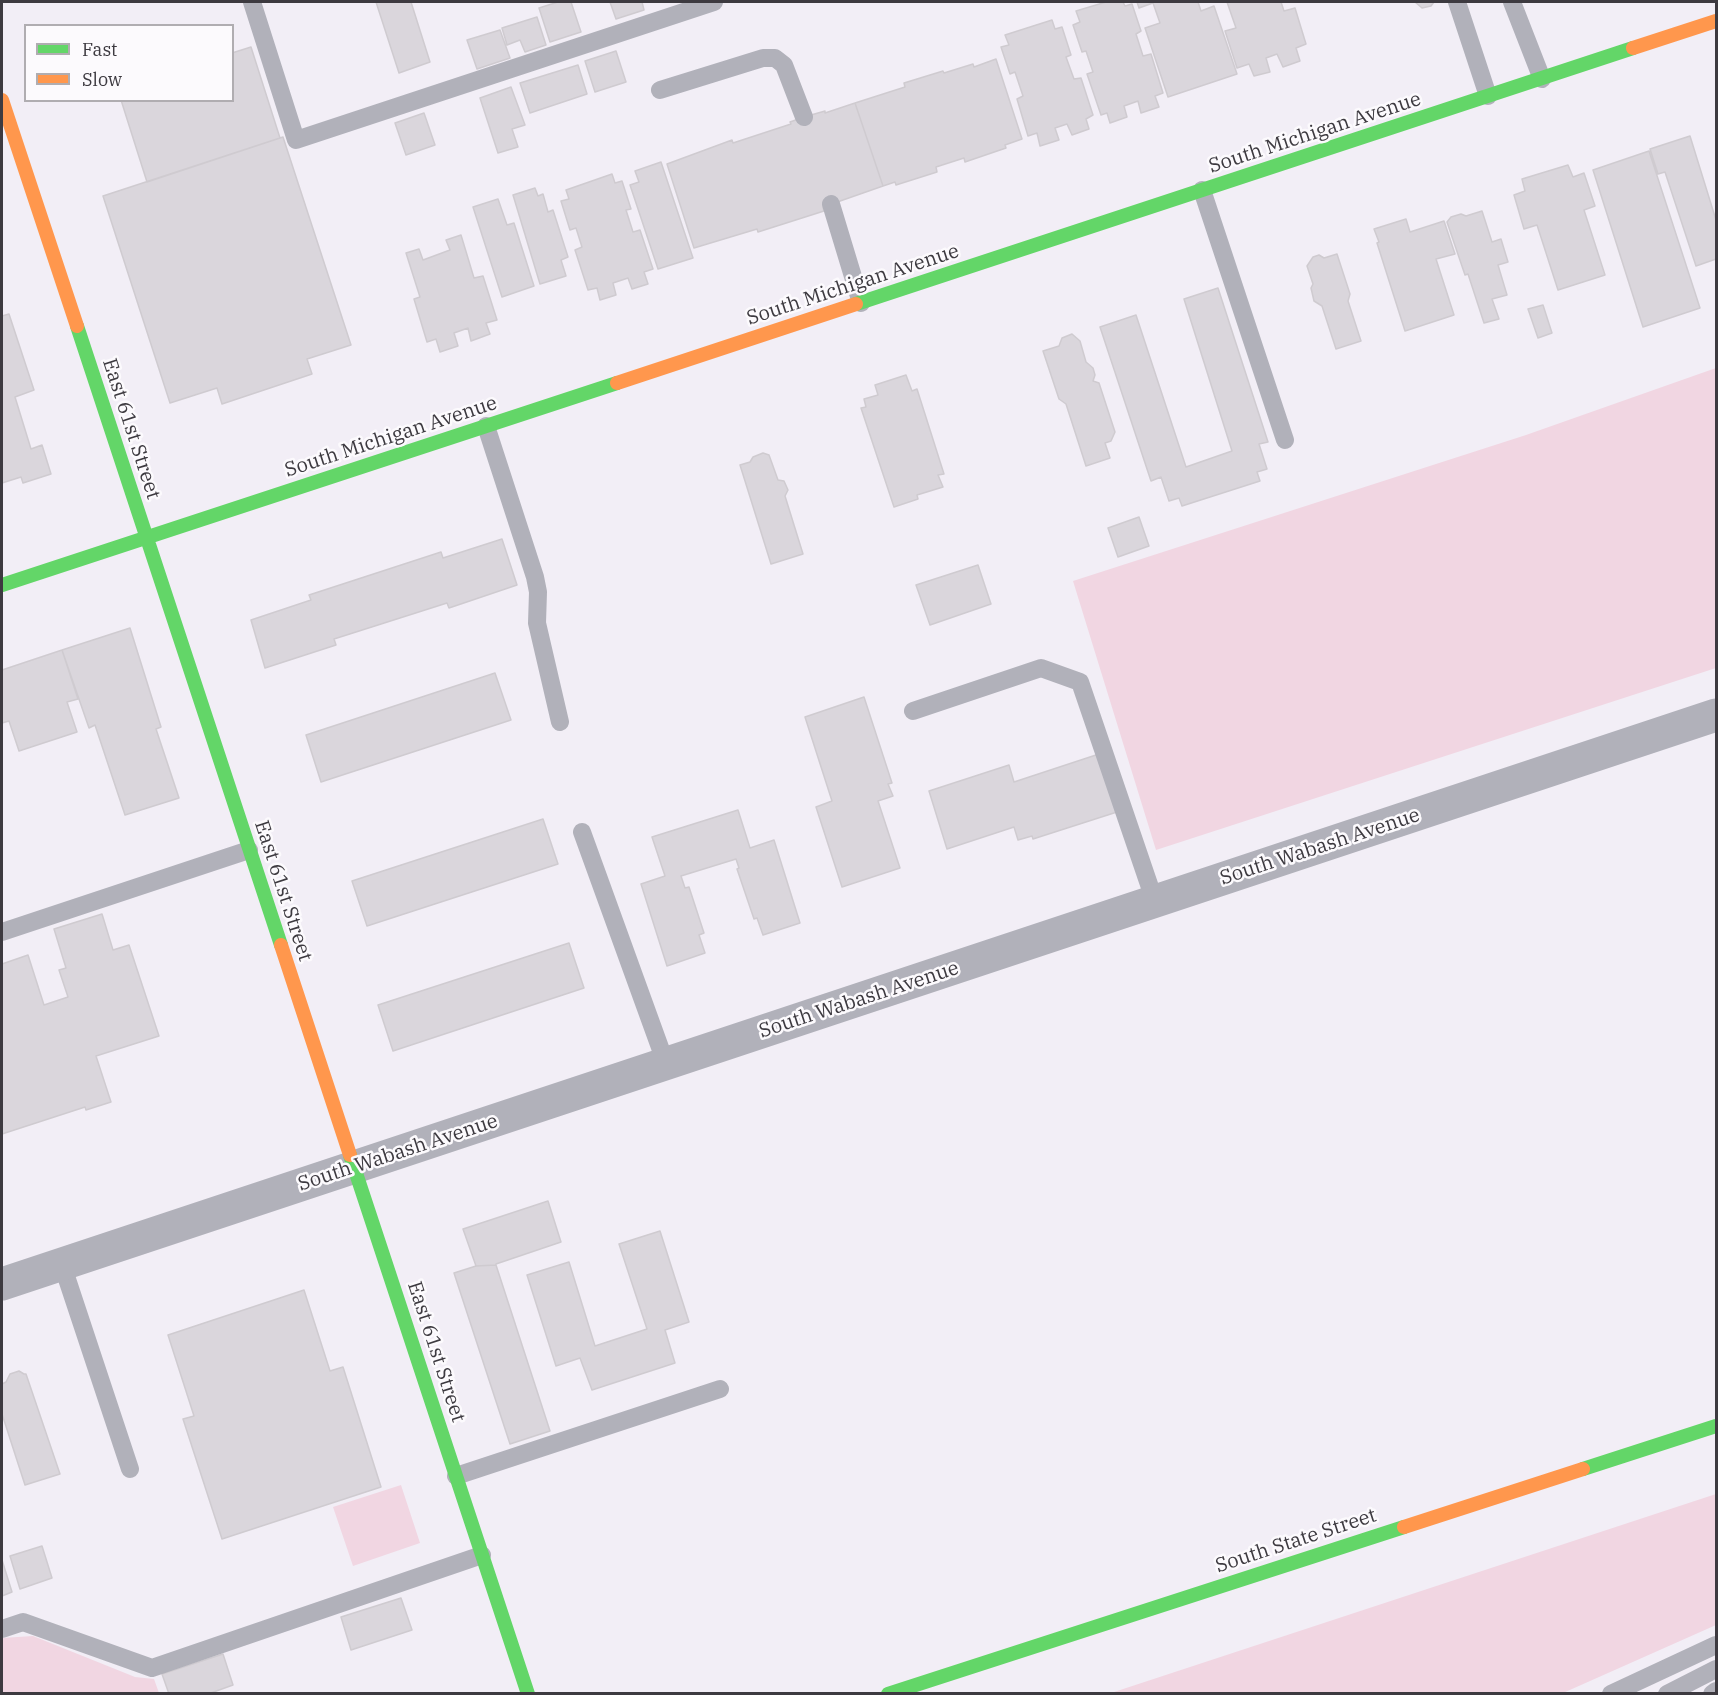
<!DOCTYPE html>
<html>
<head>
<meta charset="utf-8">
<style>
	body { margin:0 }
	#map { position:relative; width:1718px; height:1695px; overflow:hidden; background:#f2eef6; font-family:"IBM Plex Serif",serif }
	canvas { display:block }
	.frame { position:absolute; inset:0; border:3px solid #3d3a40; pointer-events:none }
	.legend { position:absolute; left:24px; top:24px; width:210px; height:78px; box-sizing:border-box; background:#fcfafd; border:2px solid #b0adb1; margin:0; padding:8px 10px; list-style:none; font-size:18px; color:#3d3a40 }
	.legend li { display:flex; align-items:center; gap:12px; height:30px }
	.legend b { width:30px; border:2px solid #b0adb1 }
</style>
</head>
<body>
<div id="map">
<canvas width="1718" height="1695"></canvas>
<div class="frame"></div>
<ul class="legend">
<li><b style="height:8px;background:#63d668"></b>Fast</li>
<li><b style="height:8px;background:#ff974d"></b>Slow</li>
</ul>
</div>
<script>
const g = document.querySelector('canvas').getContext('2d');
g.lineJoin = 'round';
function paint(path, color) {
  g.fillStyle = color;
  g.fill(path, 'evenodd');
}
function trace(path, color, width, dash) {
  g.strokeStyle = color;
  g.lineWidth = width;
  g.lineCap = dash ? 'butt' : 'round';
  g.setLineDash(dash || []);
  g.stroke(path);
}
function drawText(font, color, halo, rows, align = 'center') {
  g.font = font + ' "IBM Plex Serif",serif';
  g.lineWidth = 5;
  g.setLineDash([]);
  g.textBaseline = 'middle';
  g.strokeStyle = halo;
  g.fillStyle = color;
  for (const [text, x, y, turn = 0] of rows) {
    g.save();
    g.translate(x, y);
    g.rotate((+turn || 0) * Math.PI / 180);
    g.textAlign = isNaN(turn) ? turn : align;
    if (halo) g.strokeText(text, 0, 0);
    g.fillText(text, 0, 0);
    g.restore();
  }
}
paint(new Path2D(`
	M1716 368V668L1156 850 1073 581 1526 435Z
	M401 1485 420 1543 353 1566 333 1507Z
	M1716 1494V1625L1563 1693H1111Z
	M33 1636 135 1677 154 1679 159 1693H2V1638Z`), '#f1d6e2');
const building = new Path2D(`
	M376 2H411L430 62 399 73Z
	M558 2H571L581 32 550 42 539 8Z
	M610 2H642L644 10 616 19Z
	M1106 2H1123L1125 6 1132 4 1141 31 1136 34 1143 56 1151 54 1163 93 1155 96 1159 107 1141 113 1138 101 1124 106 1127 117 1110 123 1107 113 1101 115 1087 74 1093 72 1086 51 1082 52 1073 25 1080 22 1076 11Z
	M1137 2H1198L1201 11 1214 6 1237 74 1168 97 1145 28 1160 23 1153 3 1139 8Z
	M1227 2H1281L1284 11 1295 8 1306 44 1296 48 1300 61 1283 67 1277 54 1266 58 1270 72 1254 76 1249 64 1237 68 1225 31 1236 28Z
	M1415 2H1434L1431 6 1422 8Z
	M537 17 546 45 525 52 520 40 507 45 502 28Z
	M1052 20 1055 29 1062 27 1071 55 1066 57 1074 79 1081 78 1093 115 1086 119 1089 129 1072 135 1067 124 1055 128 1059 140 1040 146 1037 133 1028 136 1017 99 1023 96 1015 72 1010 74 1001 47 1009 45 1005 35Z
	M500 30 510 58 477 69 467 40Z
	M251 47 280 138 147 182 121 100H232V53Z
	M616 51 626 82 595 92 585 61Z
	M996 59 1022 139 1005 145 1006 148 965 162 964 158 936 167 937 172 896 185 895 182 883 186 855 103 905 87 904 83 943 71 944 73 973 64 974 67Z
	M578 65 587 94 530 113 520 83Z
	M511 87 525 125 512 129 518 147 498 153 480 98Z
	M855 103 883 186 823 207 824 211 758 232 757 229 694 248 667 164 732 140 733 143 791 124 790 122 804 117 825 111V113Z
	M424 113 435 145 406 155 395 123Z
	M1690 136 1716 220V259L1696 266 1665 172 1658 174 1650 149Z
	M283 137 351 345 307 359 312 374 222 404 217 388 170 403 103 196Z
	M1649 151 1700 308 1643 327 1593 170Z
	M661 162 693 258 658 269 630 185 639 182 635 171Z
	M1568 165 1573 177 1584 173 1595 206 1584 210 1605 275 1558 290 1537 225 1524 229 1514 195 1525 191 1522 179Z
	M612 174 615 183 622 181 631 209 626 210 633 232 640 230 653 269 644 272 648 284 632 289 628 278 613 283 616 295 600 300 597 288 588 290 575 250 582 247 576 228 570 230 561 201 569 199 566 190Z
	M535 188 538 196 543 194 548 212 553 210 568 257 561 260 566 276 540 284 513 195Z
	M498 199 507 225 514 223 534 286 502 297 473 207Z
	M1482 211 1492 242 1501 239 1508 262 1498 265 1507 295 1492 299 1499 319 1484 323 1468 274 1465 275 1447 222 1451 217 1461 214 1466 216Z
	M1406 219 1410 232 1444 221 1455 254 1436 259 1454 315 1405 331 1377 243 1379 242 1374 229Z
	M461 235 474 278 483 276 497 320 486 323 490 334 471 341 468 328 454 333 458 346 440 352 436 339 427 342 414 299 420 297 406 253 419 249 423 260 450 250 446 240Z
	M1337 254 1350 294 1348 301 1361 341 1336 349 1322 306 1314 301 1311 288 1313 284 1307 266 1313 257 1319 255 1324 258Z
	M1218 288 1268 442 1259 444 1267 469 1257 472 1260 481 1182 506 1179 498 1169 501 1161 477 1151 481 1100 327 1136 315 1186 467 1232 451 1184 299Z
	M1543 305 1552 333 1538 338 1528 309Z
	M9 314 34 390 15 397 31 449 42 445 51 474 23 483 21 477 2 483V316Z
	M1072 334 1080 341 1086 362 1093 368 1095 375 1093 381 1099 383 1115 432 1111 441 1105 443 1110 458 1086 466 1066 404 1059 399 1043 351 1059 346 1062 338Z
	M906 375 912 391 917 389 944 474 938 475 943 487 917 495 918 499 894 507 861 408 866 407 864 399 878 395 875 385Z
	M763 453 769 455 778 480 784 481 788 490 785 496 803 554 771 564 740 465 750 462 753 457Z
	M1139 517 1149 546 1118 557 1108 528Z
	M502 539 517 585 449 608 447 603 334 639 336 645 265 668 251 620 311 600 309 595 441 552 443 558Z
	M978 565 991 604 930 625 916 585Z
	M130 628 161 727 156 729 179 798 125 815 95 725 89 728 62 650Z
	M62 650 78 699 67 702 77 732 19 751 9 721 2 723V670Z
	M495 673 511 720 321 782 306 735Z
	M864 697 892 783 888 784 893 796 878 801 900 868 842 887 816 807 832 801 805 717Z
	M1099 754 1117 812 1033 839 1032 836 1018 840 1014 827 947 849 929 791 1009 765 1014 782Z
	M738 810 750 848 774 840 800 923 763 935 757 918 754 919 737 869 739 868 736 859 681 876 685 888 689 887 704 933 699 935 705 953 667 966 641 884 665 876 652 837Z
	M543 819 558 864 367 926 352 881Z
	M102 914 113 950 129 945 159 1036 96 1056 111 1102 86 1110 85 1107 2 1134V964L28 955 44 1005 68 997 59 970 66 968 54 929Z
	M569 943 584 988 393 1051 378 1005Z
	M548 1201 561 1242 496 1264V1265L476 1266 463 1229Z
	M660 1231 689 1322 665 1330 675 1363 592 1390 580 1358 556 1366 527 1275 569 1262 595 1346 647 1329 619 1244Z
	M496 1265 550 1431 510 1444 454 1273 476 1266Z
	M304 1290 330 1371 343 1367 381 1487 222 1539 183 1419 194 1416 168 1335Z
	M19 1371 24 1374H26L60 1474 25 1485 2 1414V1384L6 1382 10 1374Z
	M42 1546 52 1578 20 1589 10 1556Z
	M2 1560 12 1592 2 1596Z
	M401 1598 412 1630 351 1650 341 1617Z
	M223 1654 233 1685 208 1694H169L162 1674Z`);
paint(building, '#dad6dc');
trace(building, '#cfcbd0', 1.5);
trace(new Path2D(`
	M252 2 296 140 714 2
	M1457 2 1488 96
	M1512 2 1542 79
	M660 90 763 58H775L784 65 804 117
	M1202 190 1285 440
	M831 204 861 303
	M486 426 535 577 538 592 537 623 560 722
	M913 711 1041 668 1080 682 1155 902
	M582 832 666 1064
	M2 932 249 850
	M62 1264 130 1469
	M456 1476 720 1389
	M2 1629 23 1622 152 1668 482 1555
	M1611 1694 1716 1645
	M1667 1694 1716 1669
	M1712 1694 1716 1691`), '#b1b1ba', 18);
trace(new Path2D(`
	M2 1284 1716 715`), '#b1b1ba', 33);
trace(new Path2D(`
	M856 304 1633 48
	M77 326 281 945
	M2 585 617 383
	M350 1155 528 1694
	M1583 1469 1716 1426
	M888 1694 1404 1527`), '#63d668', 14);
trace(new Path2D(`
	M1633 48 1716 21
	M2 100 77 326
	M617 383 856 304
	M281 945 350 1155
	M1404 1527 1583 1469`), '#ff974d', 14);
drawText('20px', '#3d3a40', '#fcfafd', [
	["South Michigan Avenue",1315,133,-18],
	["South Michigan Avenue",853,285,-18],
	["East 61st Street",131,429,72],
	["South Michigan Avenue",391,437,-18],
	["South Wabash Avenue",1320,847,-18],
	["East 61st Street",283,891,72],
	["South Wabash Avenue",859,1000,-18],
	["South Wabash Avenue",398,1153,-18],
	["East 61st Street",436,1352,72],
	["South State Street",1296,1541,-18]
]);
</script>
</body>
</html>
